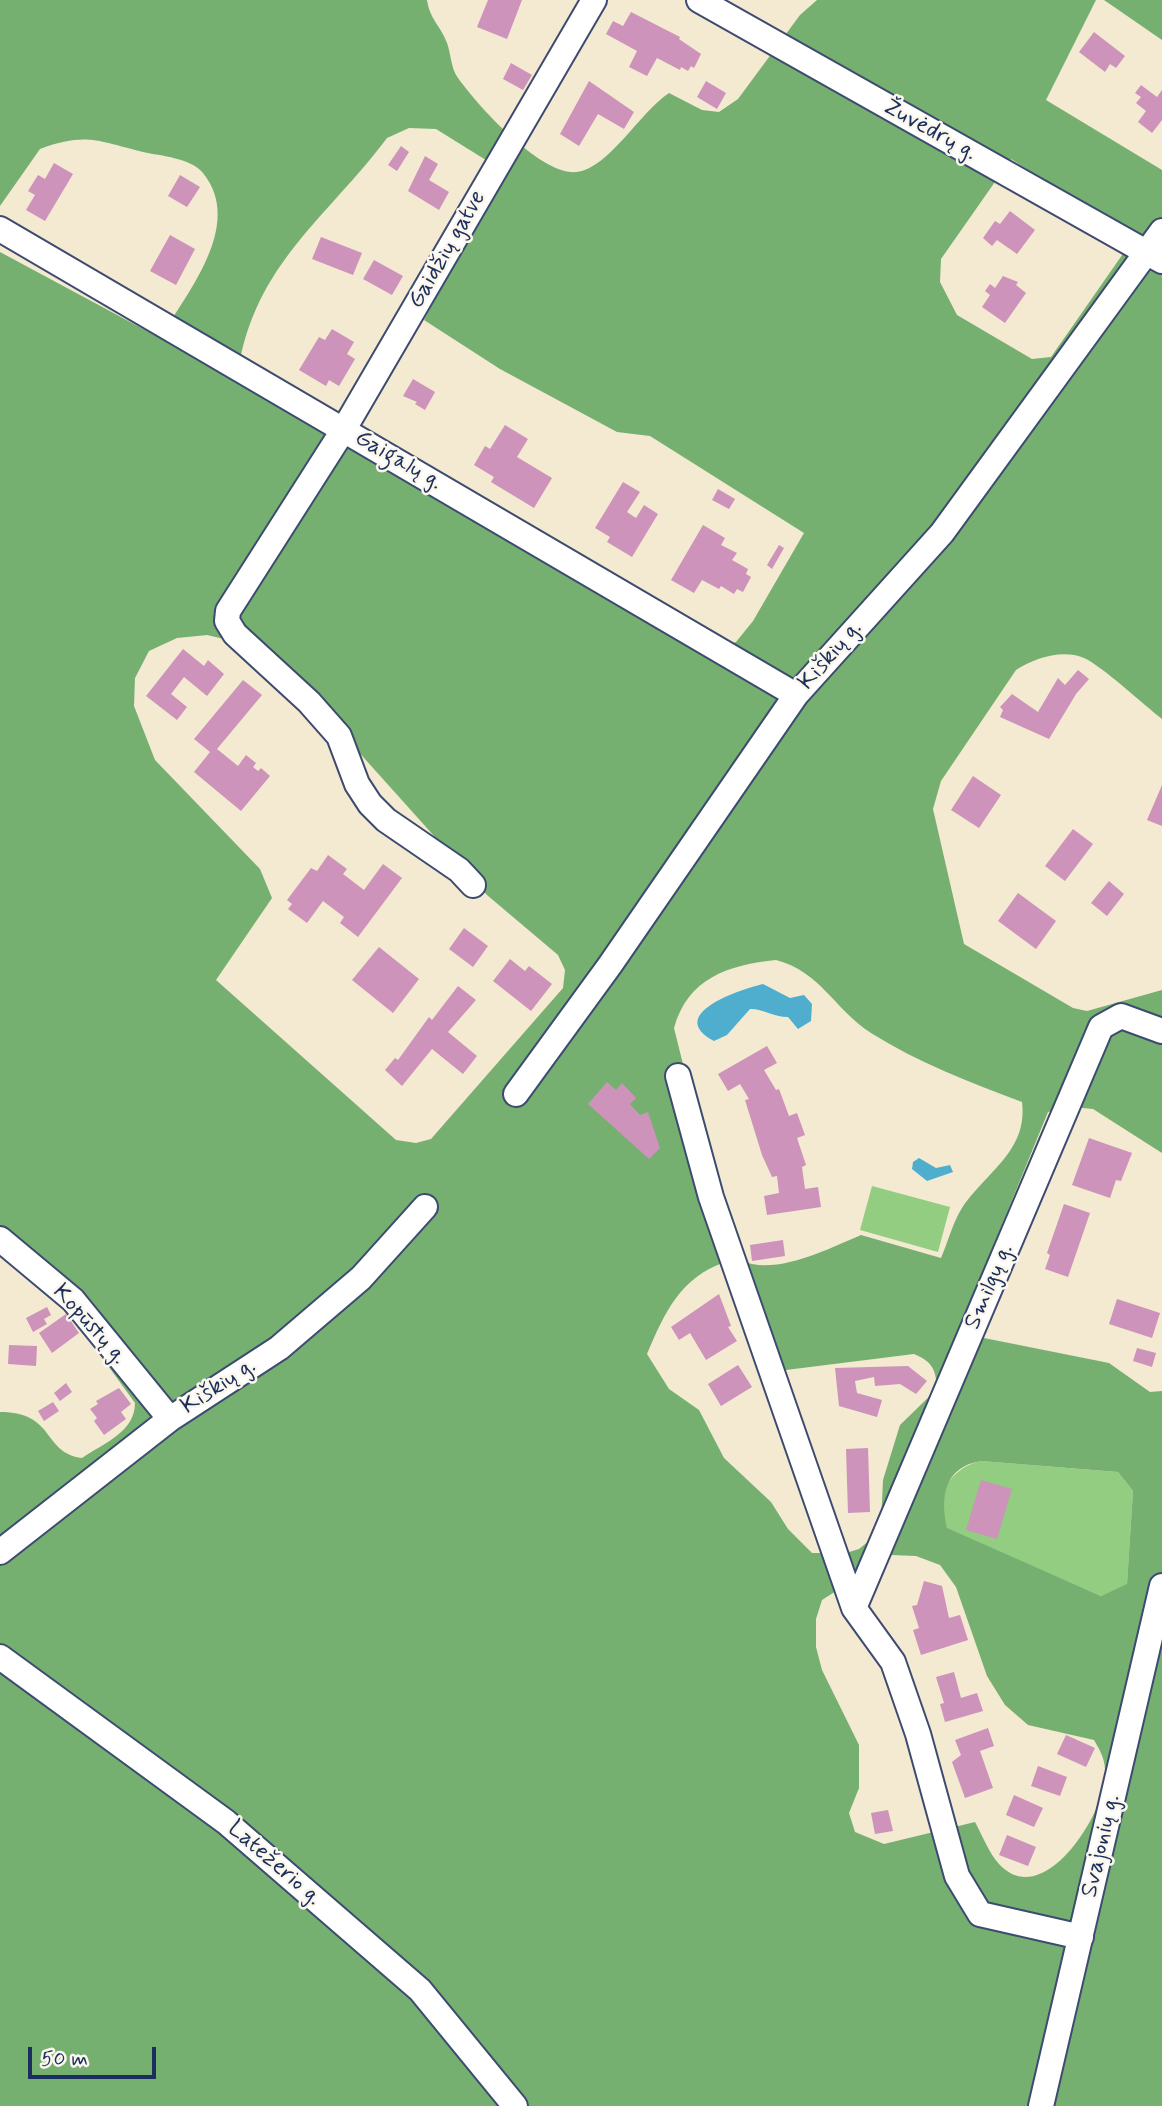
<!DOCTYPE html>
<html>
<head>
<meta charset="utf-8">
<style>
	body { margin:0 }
	#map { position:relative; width:1162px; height:2106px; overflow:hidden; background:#f4e9d1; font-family:Mynerve,sans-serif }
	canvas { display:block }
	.scale { position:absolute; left:28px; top:2047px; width:128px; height:32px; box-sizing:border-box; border:4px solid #1b2f5e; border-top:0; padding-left:9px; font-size:21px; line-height:24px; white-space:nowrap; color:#1b2f5e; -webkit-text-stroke:5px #fbf7ec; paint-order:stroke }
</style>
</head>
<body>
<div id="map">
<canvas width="1162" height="2106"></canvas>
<div class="scale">50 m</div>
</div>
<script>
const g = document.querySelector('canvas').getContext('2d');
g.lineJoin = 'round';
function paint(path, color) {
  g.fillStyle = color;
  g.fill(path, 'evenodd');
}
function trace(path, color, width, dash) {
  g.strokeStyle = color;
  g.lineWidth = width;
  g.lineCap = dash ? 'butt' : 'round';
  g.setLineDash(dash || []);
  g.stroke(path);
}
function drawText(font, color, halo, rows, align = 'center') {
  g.font = font + ' Mynerve,sans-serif';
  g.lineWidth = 5;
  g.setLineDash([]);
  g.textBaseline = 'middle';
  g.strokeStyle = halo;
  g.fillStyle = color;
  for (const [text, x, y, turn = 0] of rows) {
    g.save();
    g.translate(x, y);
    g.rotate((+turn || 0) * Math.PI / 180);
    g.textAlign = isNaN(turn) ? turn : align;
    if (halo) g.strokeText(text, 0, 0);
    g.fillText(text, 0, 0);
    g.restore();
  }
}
paint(new Path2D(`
	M872 1186 950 1207 938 1252 860 1230Z
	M981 1461 1118 1472 1133 1491 1127 1585 1101 1596 947 1529C945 1521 940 1509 941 1501 945 1480 961 1465 981 1461Z`), '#92cd82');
paint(new Path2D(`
	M0 0H427C430 20 441 26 447 43 451 54 451 69 458 78 478 106 541 176 577 172 609 168 640 112 669 93L702 110 719 112 738 99 800 15 817 0H1096L1046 100 1162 170V719C1144 705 1102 666 1084 658 1062 649 1035 658 1016 670L941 781 933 809 964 944 1073 1008 1087 1011 1162 990V1153L1093 1109 1072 1107 1048 1112 963 1320 974 1336 1109 1363 1150 1392 1162 1391V2106H0V1412C56 1412 42 1453 82 1458 104 1443 135 1432 135 1403L64 1305 0 1253V252L160 338C186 294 245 225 203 173 191 158 161 156 143 152 98 141 86 132 40 149L0 206ZM409 128 436 129 502 170 424 320 500 369 617 432 650 436 804 533 753 621 736 642 705 653 238 371C255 264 326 219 387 138ZM1011 159 1134 238 1051 357 1032 359 957 315 940 282 941 259ZM207 635 241 643 277 661 487 895 558 955 565 970 563 988 431 1139 416 1143 396 1140 216 980 272 898 260 869 155 760 134 706 135 678 149 651 177 638ZM776 960C821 972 833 1008 871 1033 919 1063 969 1082 1022 1102 1028 1151 987 1171 962 1208 953 1222 948 1242 941 1258L861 1235C828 1249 774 1277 740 1260L708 1165 674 1028C688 978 728 965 776 960ZM725 1262 778 1371 914 1354C933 1362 936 1370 937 1389L900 1425 883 1480 881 1524 875 1536 859 1549 846 1553H812L788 1529 771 1502 724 1458 699 1410 669 1389 647 1354C665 1312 680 1278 725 1262ZM981 1461 1118 1472 1133 1491 1127 1584 1101 1596 947 1528C940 1497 944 1467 981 1461ZM892 1555 916 1556 940 1565 956 1587 987 1676 1005 1705 1028 1725 1094 1740C1101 1752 1106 1761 1105 1775 1105 1814 1043 1912 999 1864 989 1853 982 1835 975 1822L884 1844 855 1832 849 1813 859 1788V1745L822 1670 816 1647V1619L822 1600Z
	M1104 0H1162V40Z`), '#75b070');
paint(new Path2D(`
	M763 984 790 998 804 995 812 1004 811 1021 798 1029 788 1017C773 1017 761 1008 750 1009L727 1035 714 1041C664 1014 742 989 763 984Z
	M919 1158 936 1168 950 1165 953 1172 927 1181 912 1169 913 1162Z`), '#4faecd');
paint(new Path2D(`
	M488 0H522L507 39 477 27Z
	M631 12 680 37 679 39 701 54 694 68 691 66 688 71 681 67 680 70 657 58 647 76 629 67 637 51 606 34 613 21 623 26Z
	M1094 32 1125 56 1116 68 1110 64 1105 72 1079 52Z
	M511 63 532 75 523 90 503 79Z
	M589 81 634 112 624 129 598 114 579 146 560 134Z
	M706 81 726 93 717 109 697 97Z
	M1141 85 1157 97 1162 90V120L1152 133 1138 122 1146 111 1136 103 1141 97 1135 93Z
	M401 146 409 152 397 171 388 165Z
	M425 156 438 164 429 180 449 192 439 210 408 191Z
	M54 163 73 174 45 221 26 210 35 195 28 191 38 175 45 179Z
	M180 175 200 187 187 207 168 196Z
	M1010 211 1035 230 1017 254 997 240 992 246 983 238 995 221 1000 224Z
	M170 235 195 249 176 285 150 271Z
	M321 237 362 253 353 275 312 259Z
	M374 260 403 276 392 295 363 279Z
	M1003 276 1018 282 1016 285 1026 293 1005 323 982 307 990 295 985 291 990 284 995 288Z
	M332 329 354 342 347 354 355 359 339 386 329 380 326 386 299 370 319 337 325 340Z
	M413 379 435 392 425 410 415 404 417 402 403 396Z
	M505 425 528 439 517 457 552 478 534 508 491 482 494 477 474 465 485 446 490 449Z
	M623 482 640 492 627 512 636 518 644 505 658 514 632 557 607 542 610 537 595 528Z
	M718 489 735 499 729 509 712 500Z
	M703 525 725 538 721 545 737 553 732 560 748 569 746 574 751 577 743 592 737 589 734 594 721 586 719 589 702 580 694 593 671 580Z
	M779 545 784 548 772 569 767 565Z
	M183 649 204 666 208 660 224 674 207 696 184 677 171 694 187 707 177 720 146 696Z
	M1078 670 1089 679 1076 694 1049 739 1000 717 1003 710 1000 707 1012 694 1038 712 1058 678 1065 685Z
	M243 680 262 695 217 749 238 766 246 755 256 763 253 767 258 771 261 768 270 776 241 811 194 772 210 752 194 739Z
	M973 776 1001 795 979 828 951 810Z
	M1162 785V826L1147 820Z
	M1073 829 1093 844 1065 881 1045 866Z
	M328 855 347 869 343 874 364 890 383 864 402 878 358 937 340 923 344 917 323 901 307 923 288 909 292 904 287 900 311 868 317 871Z
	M1109 881 1124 894 1107 916 1091 903Z
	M1018 893 1056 921 1036 949 998 921Z
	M464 928 488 946 473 967 449 949Z
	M379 947 419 979 393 1013 352 980Z
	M510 959 525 971 529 966 552 984 531 1011 493 981Z
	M458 986 476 1000 448 1032 477 1056 463 1074 432 1049 402 1086 385 1070 395 1058 398 1060 429 1017 432 1020Z
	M767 1046 777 1063 764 1070 776 1090 779 1089 789 1116 797 1113 805 1135 797 1138 806 1165 802 1167 805 1189 818 1187 821 1207 767 1215 764 1196 779 1193 777 1176 772 1177 762 1155 745 1100 749 1099 740 1084 728 1091 718 1074Z
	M607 1082 616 1090 622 1083 636 1098 630 1104 640 1115 648 1112 660 1148 649 1159 588 1104Z
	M1089 1138 1132 1153 1121 1181 1116 1180 1110 1198 1072 1185Z
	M1064 1204 1090 1213 1068 1277 1045 1269 1050 1255 1047 1253Z
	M783 1240 785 1256 752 1261 750 1245Z
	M719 1294 731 1326 728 1327 737 1341 706 1360 690 1333 679 1340 671 1327Z
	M1117 1299 1160 1313 1152 1338 1109 1324Z
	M47 1307 51 1315 44 1319 47 1324 33 1332 26 1318Z
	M66 1314 79 1333 52 1353 39 1333Z
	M9 1345 37 1346 36 1366 8 1364Z
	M1137 1348 1156 1353 1152 1367 1133 1361Z
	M738 1365 752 1387 721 1406 708 1384Z
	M908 1366 927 1381 916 1394 900 1384 875 1386 874 1377 855 1381 857 1393 882 1400 877 1417 839 1406 835 1368Z
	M66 1383 72 1392 60 1401 54 1393Z
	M119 1388 131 1404 121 1412 126 1419 104 1435 94 1421 97 1418 90 1409 98 1404 96 1401Z
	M53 1402 59 1411 44 1421 38 1411Z
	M868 1448 870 1512 848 1513 846 1449Z
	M981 1480 1012 1489 997 1539 966 1530Z
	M924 1581 942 1586 949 1618 960 1615 968 1640 921 1655 913 1630 919 1628 912 1606 917 1605Z
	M954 1672 961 1698 977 1693 983 1711 945 1722 940 1704 944 1703 936 1677Z
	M988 1728 994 1746 980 1751 993 1788 965 1798 952 1762 961 1755 955 1740Z
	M1066 1735 1095 1748 1086 1767 1057 1754Z
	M1038 1766 1067 1777 1060 1796 1031 1786Z
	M1014 1795 1043 1808 1034 1827 1006 1815Z
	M888 1810 893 1831 875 1834 871 1813Z
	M1007 1835 1036 1847 1028 1866 999 1855Z`), '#cd93ba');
const minor = new Path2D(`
	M699 0 1162 261
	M0 229 796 695
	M473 885 459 870 386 820 370 804 357 784 339 736 309 702 235 634 227 621 228 611 344 429 594 0
	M678 1076 711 1197 854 1608 893 1662 918 1734 957 1876 980 1914 1081 1937
	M516 1094 610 965 796 695 942 533 1162 231
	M0 1239 73 1300 170 1419
	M0 1552 170 1419 279 1348 361 1278 425 1207
	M854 1608 1101 1027 1121 1016 1162 1031
	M0 1657 226 1822 420 1990 515 2106
	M1041 2106 1162 1586`);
trace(minor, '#3c4b6f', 28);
trace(minor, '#fff', 24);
drawText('24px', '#1b2f5e', '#fbf7ec', [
	["Žuvėdrų g.",930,131,29],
	["Gaidžių gatve",448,250,-60],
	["Gaigalų g.",398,461,30],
	["Kiškių g.",831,656,-49],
	["Smilgų g.",990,1287,-67],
	["Kopūstų g.",89,1325,48],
	["Kiškių g.",219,1387,-33],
	["Svajonių g.",1102,1846,-77],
	["Latežerio g.",274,1864,41]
]);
</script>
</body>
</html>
